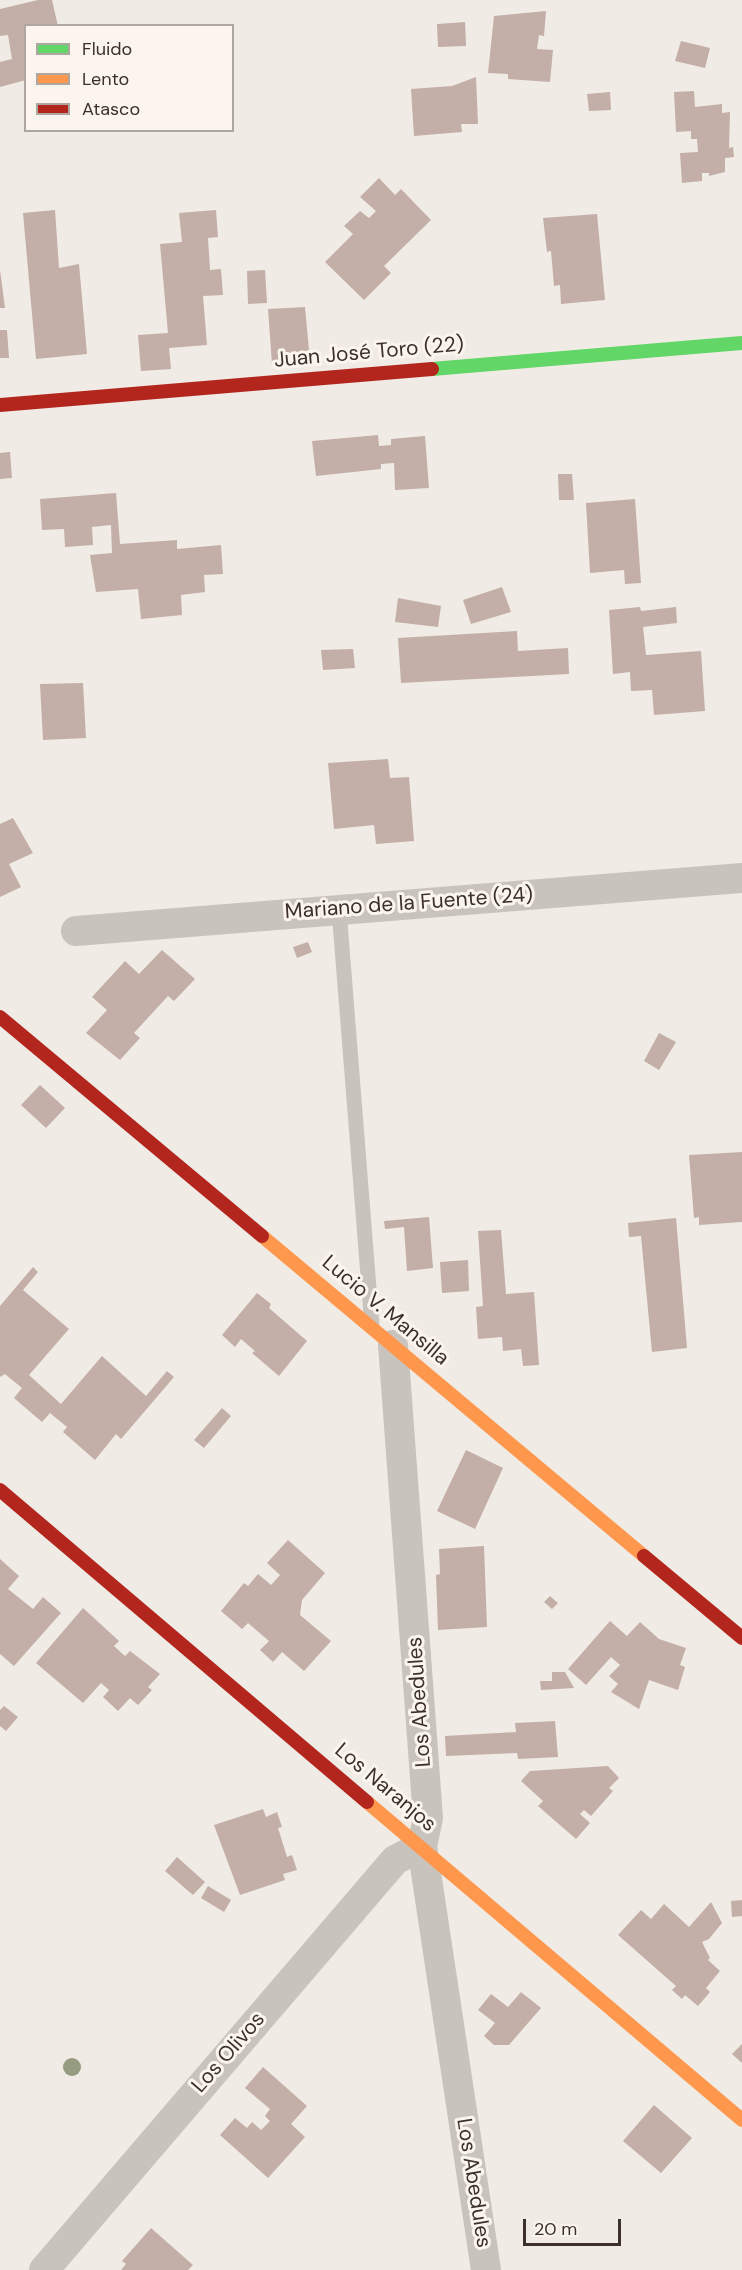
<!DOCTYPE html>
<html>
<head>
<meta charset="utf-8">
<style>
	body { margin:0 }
	#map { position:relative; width:742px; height:2270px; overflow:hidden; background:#f0ebe5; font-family:"DM Sans",sans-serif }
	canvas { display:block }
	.legend { position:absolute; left:24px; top:24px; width:210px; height:108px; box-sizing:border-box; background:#fbf5ee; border:2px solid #aea6a0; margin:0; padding:8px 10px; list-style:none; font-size:18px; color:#3b302b }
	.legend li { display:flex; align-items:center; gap:12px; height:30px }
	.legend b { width:30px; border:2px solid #aea6a0 }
	.scale { position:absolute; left:523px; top:2219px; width:98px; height:27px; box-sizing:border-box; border:3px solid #3b302b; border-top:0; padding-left:8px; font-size:18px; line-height:21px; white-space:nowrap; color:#3b302b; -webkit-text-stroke:4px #fbf5ee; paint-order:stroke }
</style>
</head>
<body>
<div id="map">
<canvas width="742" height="2270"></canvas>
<ul class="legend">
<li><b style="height:8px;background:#63d668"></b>Fluido</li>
<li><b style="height:8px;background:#ff974d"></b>Lento</li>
<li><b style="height:8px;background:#b3261e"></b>Atasco</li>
</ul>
<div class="scale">20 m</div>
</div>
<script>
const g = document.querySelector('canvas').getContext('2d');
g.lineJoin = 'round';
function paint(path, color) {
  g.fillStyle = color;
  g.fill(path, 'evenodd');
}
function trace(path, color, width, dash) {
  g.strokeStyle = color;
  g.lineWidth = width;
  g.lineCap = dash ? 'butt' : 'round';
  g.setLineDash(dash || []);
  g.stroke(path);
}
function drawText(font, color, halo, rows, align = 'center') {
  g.font = font + ' "DM Sans",sans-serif';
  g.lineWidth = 6;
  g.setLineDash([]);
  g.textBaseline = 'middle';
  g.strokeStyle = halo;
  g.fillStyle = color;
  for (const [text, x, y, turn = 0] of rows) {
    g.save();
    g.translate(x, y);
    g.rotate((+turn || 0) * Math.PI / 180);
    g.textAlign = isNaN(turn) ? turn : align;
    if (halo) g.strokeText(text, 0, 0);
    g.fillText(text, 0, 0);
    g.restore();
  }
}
paint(new Path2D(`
	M38 0H52L58 26H26V80L0 87V62L12 59 8 35 0 36V9Z
	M546 11 544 36 539 35 537 49 553 50 550 82 508 79V74L488 73 494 16Z
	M465 22 466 46 438 47 437 24Z
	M681 41 710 48 705 68 675 61Z
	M476 77 478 124H461L462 132 414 136 411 89 452 86Z
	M694 91 695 107 722 104V113L730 112 729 148 733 147 734 157 725 158V172L709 176V173H702V181L682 183 680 153 698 152 697 139H691V131L676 132 674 92Z
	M610 92 611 110 589 111 587 94Z
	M379 178 395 195 401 189 431 220 384 266 391 273 364 300 325 262 353 234 344 226 360 211 369 218 376 211 360 197Z
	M55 210 59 268 79 264 87 354 36 359 23 213Z
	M216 210 218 237 208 238 210 270 221 269 223 295 203 296 207 345 169 348 171 369 141 371 138 335 168 333 160 244 182 242 179 213Z
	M597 214 605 300 561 304 560 285 554 286 551 251 547 252 543 218Z
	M0 270 5 308H0Z
	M265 270 267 303 248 304 247 271Z
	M305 307 310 361 272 364 268 309Z
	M0 330H7L9 358H0Z
	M378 435 379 446 391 445V439L425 436 429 488 395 490 394 463 381 464V469L316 476 312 441Z
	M10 452 12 478 0 479V453Z
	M558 474H572L574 500H559Z
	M116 493 120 544 177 540V549L221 545 223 574 204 575 205 592 181 595 182 615 141 619 138 589 96 592 90 555 112 553 111 525 92 527 93 545 65 547 64 529 42 530 40 499Z
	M635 499 641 583 625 584 624 570 590 573 586 503Z
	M502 587 511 612 471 624 463 600Z
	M398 598 441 606 438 627 395 622Z
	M640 607 641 611 676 607 677 623 643 627 646 655 701 651 705 711 654 715 652 690 631 691 630 672 613 674 609 610Z
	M517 631 518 651 568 648 569 674 401 683 398 638Z
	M353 649 355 668 323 670 321 650Z
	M83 683 86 738 43 740 40 684Z
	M388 759 390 778 409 777 414 841 376 844 374 825 334 829 328 763Z
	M13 818 33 853 9 864 21 887 0 897V824Z
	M308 942 312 952 297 958 293 947Z
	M162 950 195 979 174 1001 168 996 134 1033 140 1038 120 1060 86 1033 107 1010 92 997 125 961 139 974Z
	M659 1033 676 1042 659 1070 644 1061Z
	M40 1085 65 1108 46 1128 21 1105Z
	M742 1152V1222L699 1225V1217L694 1218 689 1155Z
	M429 1217 433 1268 407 1271 404 1227 385 1229 384 1221Z
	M676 1218 687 1348 652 1352 641 1236 629 1237 628 1223Z
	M501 1230 506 1294 534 1292 539 1365 523 1366 521 1349 503 1351 502 1337 478 1339 476 1307 483 1306 478 1231Z
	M468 1260 469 1291 442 1293 440 1262Z
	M33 1267 38 1272 23 1290 69 1329 29 1375 61 1404 102 1356 146 1396 167 1371 174 1377 121 1439 116 1434 95 1460 63 1432 67 1427 50 1413 42 1422 14 1398 22 1388 5 1374 0 1377V1306Z
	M257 1293 271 1304 269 1308 307 1341 279 1376 252 1353 255 1351 241 1339 235 1347 222 1335Z
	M222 1408 231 1416 204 1448 194 1440Z
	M466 1450 503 1468 475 1529 437 1511Z
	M288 1540 325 1573 302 1600 300 1615 331 1641 304 1671 282 1652 273 1662 260 1650 269 1641 248 1623 242 1629 221 1611 244 1583 248 1586 258 1574 271 1585 280 1575 267 1563Z
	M484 1546 487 1627 438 1630 436 1575 440 1574 439 1549Z
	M0 1559 19 1576 8 1589 33 1609 43 1597 61 1613 14 1666 0 1654Z
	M550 1596 558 1603 552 1609 544 1602Z
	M83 1608 119 1641 114 1646 125 1656 130 1651 160 1674 148 1687 152 1690 138 1705 130 1698 118 1711 103 1697 109 1690 101 1683 83 1703 36 1663Z
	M610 1621 627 1636 640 1622 659 1639 686 1648 680 1665 685 1667 678 1690 649 1680 639 1709 611 1692 618 1684 609 1676 620 1665 611 1657 586 1685 568 1669Z
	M552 1672H565L574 1688 541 1690 540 1681H552Z
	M4 1706 18 1717 6 1731 0 1726V1710Z
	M555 1721 558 1757 518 1759 517 1753 446 1756 445 1736 516 1732 515 1723Z
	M608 1766 619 1778 609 1788 613 1791 591 1816 584 1810 580 1814 590 1823 576 1839 538 1806 543 1801 521 1781 530 1771Z
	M263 1809 266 1817 277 1812 282 1827 278 1828 287 1857 292 1855 297 1870 283 1874 285 1880 240 1895 214 1825Z
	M177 1857 205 1882 193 1895 165 1871Z
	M208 1886 231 1900 224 1912 201 1898Z
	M742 1900V1916L732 1917 731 1901Z
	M711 1902 722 1923 709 1939 702 1942 710 1958 708 1960 720 1971 706 1988 710 1992 698 2006 685 1995 682 1999 672 1990 676 1986 618 1935 641 1910 651 1919 664 1904 689 1927Z
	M521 1992 541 2008 509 2045H494L484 2036 495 2023 478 2010 491 1994 508 2007Z
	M742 2044V2063L732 2054Z
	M263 2067 307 2106 291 2124 305 2137 268 2178 220 2135 235 2118 247 2128 252 2122 261 2130 270 2121 265 2116 270 2109 245 2088Z
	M654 2105 692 2138 661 2173 623 2141Z
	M151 2228 193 2265 188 2270H121L126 2264 122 2261Z`), '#c3afa7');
trace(new Path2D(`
	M339 910 372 1326`), '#c9c3be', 15);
trace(new Path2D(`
	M76 931 742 878
	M393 1345 428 1818 422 1846 486 2270
	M44 2270 395 1860 422 1846`), '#c9c3be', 30);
trace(new Path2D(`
	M432 369 742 343`), '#63d668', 14);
trace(new Path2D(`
	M262 1236 644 1556
	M367 1802 742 2120`), '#ff974d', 14);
trace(new Path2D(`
	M0 405 432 369
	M0 1017 262 1236
	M0 1490 367 1802
	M644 1556 742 1638`), '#b3261e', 14);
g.fillStyle = '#959b80';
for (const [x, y] of [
	[72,2067]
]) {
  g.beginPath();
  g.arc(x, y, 9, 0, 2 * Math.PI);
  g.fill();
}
drawText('21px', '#3b302b', '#fbf5ee', [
	["Juan José Toro (22)",369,353,-5],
	["Mariano de la Fuente (24)",409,904,-4],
	["Lucio V. Mansilla",385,1311,40],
	["Los Abedules",420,1702,-94],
	["Los Naranjos",385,1788,40],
	["Los Olivos",229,2053,-49],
	["Los Abedules",473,2183,81]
]);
</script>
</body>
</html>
